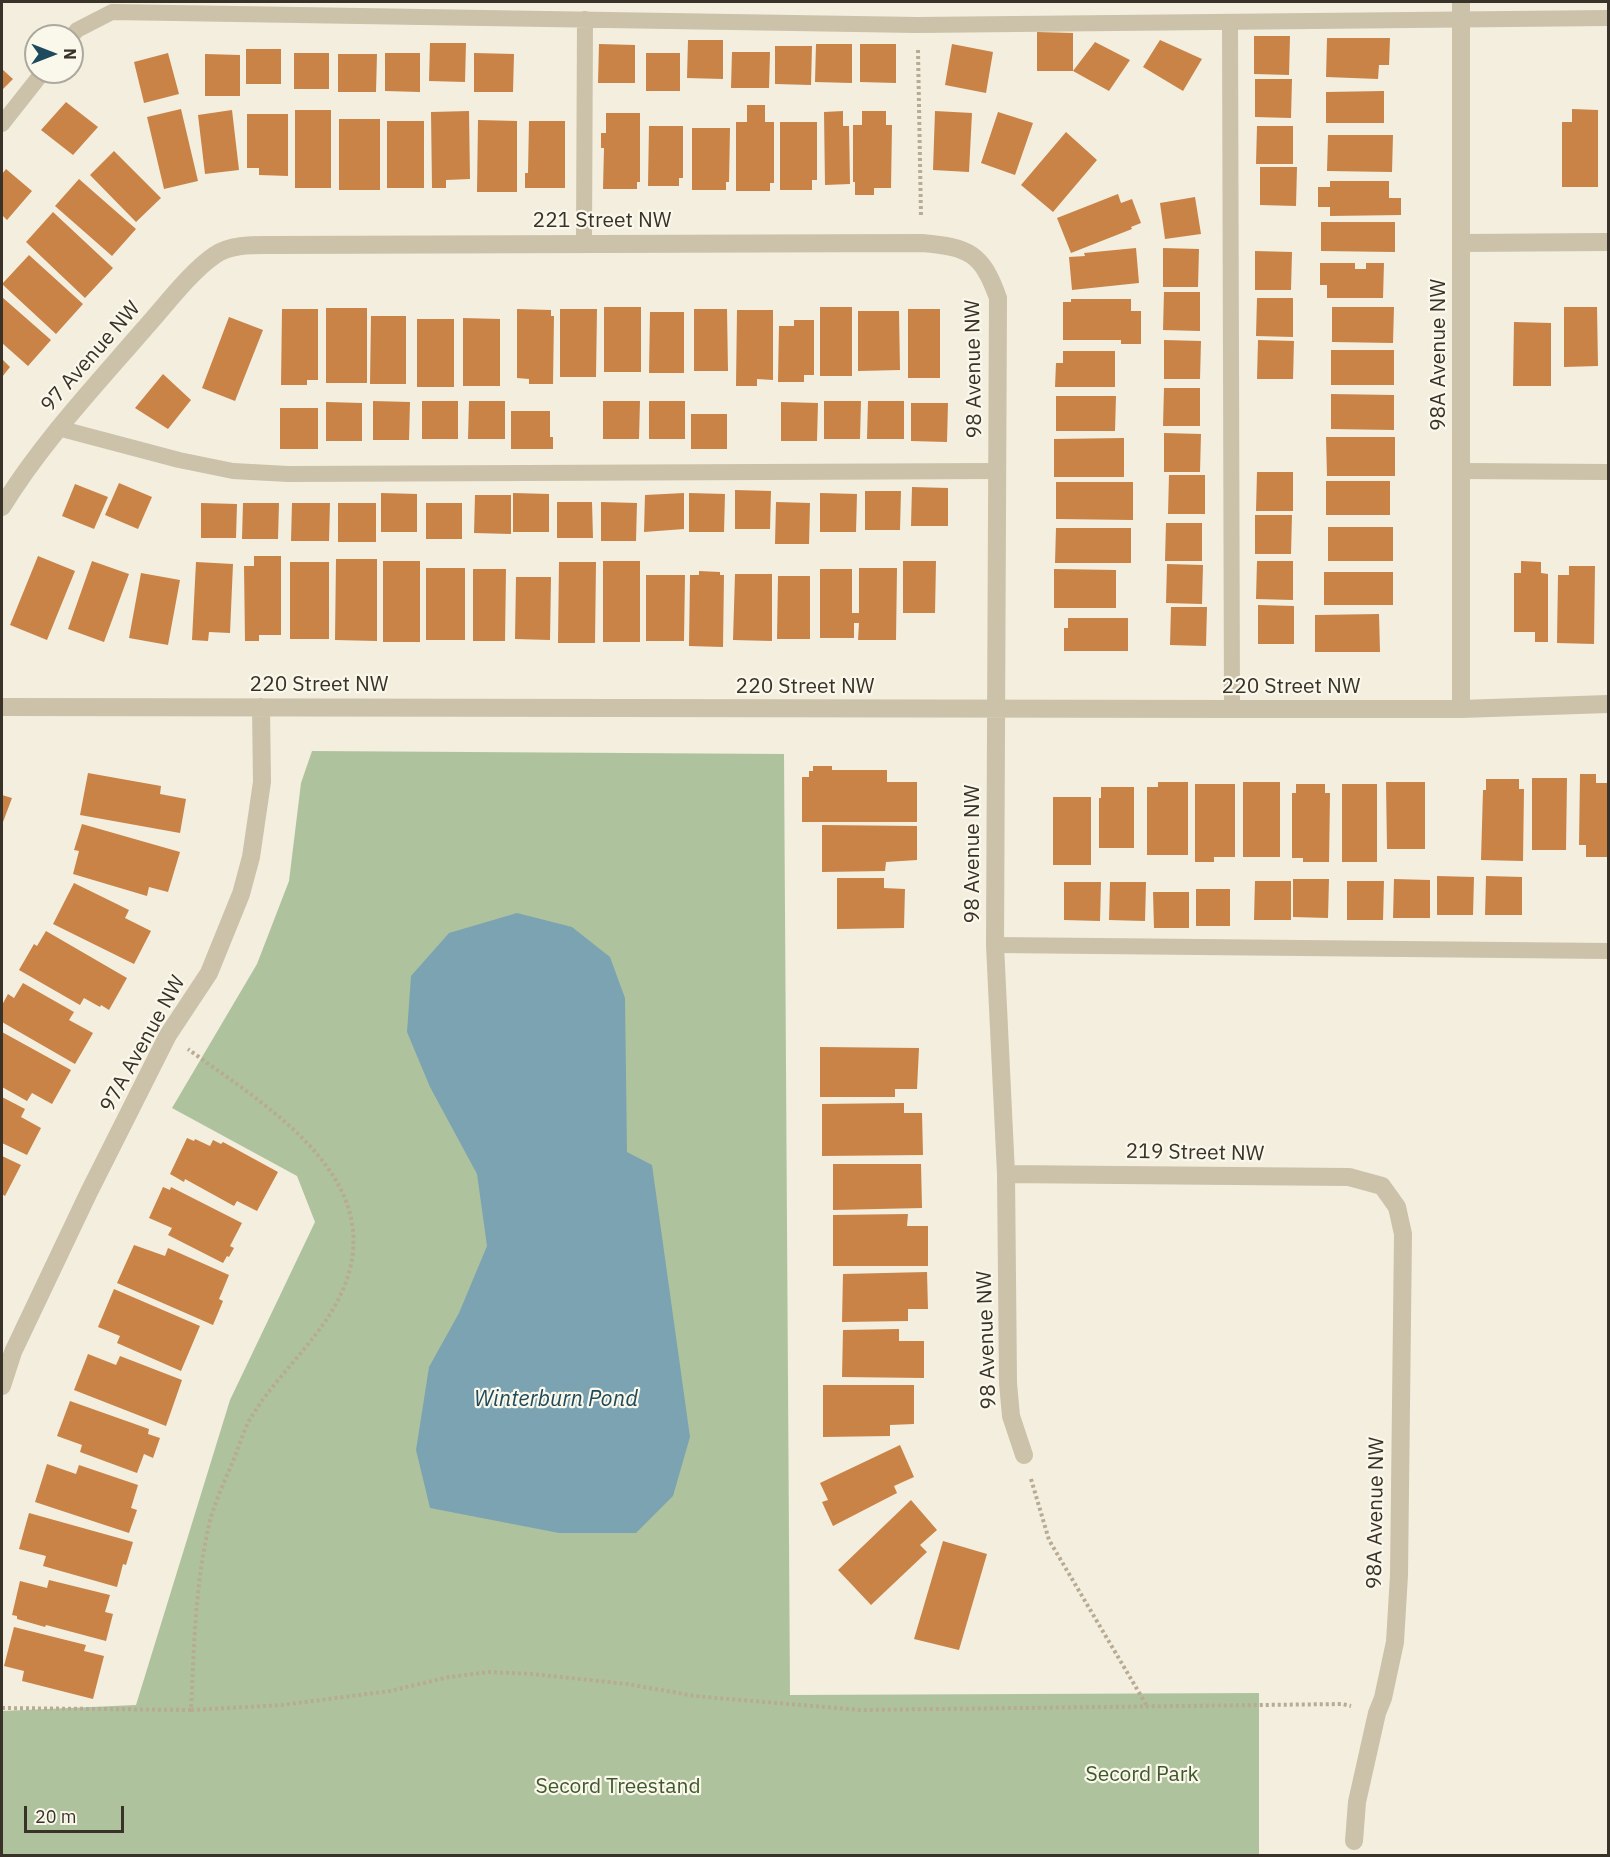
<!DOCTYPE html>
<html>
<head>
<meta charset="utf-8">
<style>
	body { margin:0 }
	#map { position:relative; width:1610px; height:1857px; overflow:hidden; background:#f3eede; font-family:"IBM Plex Sans",sans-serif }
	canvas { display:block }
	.frame { position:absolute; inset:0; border:3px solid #393229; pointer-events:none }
	.north { position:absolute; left:24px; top:24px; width:60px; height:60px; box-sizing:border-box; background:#faf7eb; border:2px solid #ada89d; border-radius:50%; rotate:90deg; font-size:16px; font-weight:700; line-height:24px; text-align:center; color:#393229 }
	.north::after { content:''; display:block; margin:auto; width:21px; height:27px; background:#1d4a5c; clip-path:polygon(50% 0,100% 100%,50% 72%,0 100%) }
	.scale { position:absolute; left:24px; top:1806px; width:100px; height:27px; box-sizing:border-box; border:3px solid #393229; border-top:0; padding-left:8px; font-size:18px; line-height:21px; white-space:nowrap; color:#393229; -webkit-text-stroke:4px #faf7eb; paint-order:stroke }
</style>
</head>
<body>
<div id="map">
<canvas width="1610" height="1857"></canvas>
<div class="frame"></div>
<div class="north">N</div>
<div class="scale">20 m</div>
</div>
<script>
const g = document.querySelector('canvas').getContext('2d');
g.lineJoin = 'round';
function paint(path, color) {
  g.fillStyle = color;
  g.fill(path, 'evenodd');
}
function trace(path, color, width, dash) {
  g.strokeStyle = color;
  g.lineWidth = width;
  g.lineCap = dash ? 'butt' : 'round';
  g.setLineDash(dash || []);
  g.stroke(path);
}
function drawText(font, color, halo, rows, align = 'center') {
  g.font = font + ' "IBM Plex Sans",sans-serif';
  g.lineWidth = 4.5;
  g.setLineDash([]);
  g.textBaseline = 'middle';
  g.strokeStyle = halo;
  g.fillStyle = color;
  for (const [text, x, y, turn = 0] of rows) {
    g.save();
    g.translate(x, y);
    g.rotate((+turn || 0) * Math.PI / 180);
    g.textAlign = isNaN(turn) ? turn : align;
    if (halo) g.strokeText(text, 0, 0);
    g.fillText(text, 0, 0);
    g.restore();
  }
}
paint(new Path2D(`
	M312 751 784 754 790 1695 1259 1693V1855H2V1711L136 1705 230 1400 315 1222 297 1176 172 1108 257 964 289 881 301 783Z`), '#aec39d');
paint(new Path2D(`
	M517 913 572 927 610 957 625 998 627 1152 652 1165 690 1437 673 1496 636 1533H559L430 1508 416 1450 429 1367 459 1313 487 1246 477 1174 430 1087 407 1032 411 976 449 933Z`), '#7ca3b1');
paint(new Path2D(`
	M1037 32 1073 33V71H1037Z
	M1254 36H1290L1289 75 1254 74Z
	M1327 38H1390L1389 65H1379L1378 79 1326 77Z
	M688 40H723V79L687 78Z
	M1160 40 1202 59 1183 91 1143 67Z
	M1095 42 1130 60 1109 91 1073 71Z
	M430 43H466L465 82 429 81Z
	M599 44 635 45V83H598Z
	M816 44H852V83L815 82Z
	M860 44H896V83L860 82Z
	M952 44 993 52 986 93 945 85Z
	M775 46H812L811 85 775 84Z
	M246 49H281V84H246Z
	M732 52H770L769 88H731Z
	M168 53 179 94 144 103 134 62Z
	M294 53H329V89H294Z
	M385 53H420V92L385 91Z
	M474 53 514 54 513 92H474Z
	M646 53H680V91H646Z
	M205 54 240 55V96H205Z
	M338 54H377L376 92H338Z
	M2 69 13 79 2 90Z
	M1255 79H1292L1291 118 1255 117Z
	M1384 91V123H1326V92Z
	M66 102 98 127 73 155 41 130Z
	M747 105H765V122H774V183H770V191H736V122H747Z
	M181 109 198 181 164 189 147 117Z
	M1572 109 1598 110V187H1562V122H1572Z
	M232 110 239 170 205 174 198 115Z
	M295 110H331V188H295Z
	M469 111 470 179 446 180V188H432L431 112Z
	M843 111V126H849L850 184 825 185 824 112Z
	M862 111H886V125H892L891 188H874V195H855V182H853V125H862Z
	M935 111 972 113 969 172 933 170Z
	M998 112 1033 123 1015 175 981 163Z
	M606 113H640V182H637V189H603L604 148H601V133H606Z
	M247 114H288V176L259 175V168H247Z
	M339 119H380V190H339Z
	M478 120 517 121V192H477Z
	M387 121H424V188H387Z
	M529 121H565V188H525V173H528Z
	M780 122H817V180H812V190H780Z
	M649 126H683V178H679V186H648Z
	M1257 126H1293V164H1256Z
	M692 128H730L729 182H726V190H692Z
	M1066 132 1097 160 1053 212 1021 185Z
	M1328 135H1393L1392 172 1327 171Z
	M114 151 161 198 136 222 90 175Z
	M1260 167H1297L1296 206 1260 205Z
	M6 169 32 191 7 220 2 215V174Z
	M79 179 136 229 112 256 55 206Z
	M1330 181H1389V198H1401V215L1330 216V207H1318V187H1330Z
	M1118 194 1121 203 1132 199 1141 223 1131 227 1132 229 1071 253 1057 218Z
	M1195 197 1201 234 1165 239 1160 203Z
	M53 212 113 268 85 298 26 242Z
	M1321 222H1395V252L1321 251Z
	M1136 248 1139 283 1072 290 1069 257 1085 256 1084 253Z
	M1163 248 1199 249 1198 287H1163Z
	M1255 251 1292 252 1291 290H1255Z
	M29 255 83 304 56 334 2 284Z
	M1320 263H1355V269H1366V263H1384L1383 298H1327V285H1320Z
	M1164 292H1200V331L1163 330Z
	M2 297 51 340 28 366 2 343Z
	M1257 298H1293V337L1256 336Z
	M1071 299H1131V311H1141V344H1121V340H1063V302H1071Z
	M604 307H641V372H604Z
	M820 307H852V376H820Z
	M1332 307H1394L1393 343 1332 342Z
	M1564 307H1597L1598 366 1564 367Z
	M326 308H367V383H326Z
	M282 309H318V380H307V385H281Z
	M517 309 551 310V316H554L553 384H529V379L517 378Z
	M560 309H597L596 377H560Z
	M694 309H727L728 371H694Z
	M908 309H940V378H908Z
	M737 310H773V380L757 379V386H736Z
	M858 311H899L900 370 858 371Z
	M650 312H684V373H649Z
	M371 316H406V384H370Z
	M229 317 263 330 235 401 202 388Z
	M463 318 500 319V386H463Z
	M417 319H454V387H417Z
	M794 320H814V375H804V382H778L779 326H794Z
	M1514 322 1551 323V386H1513Z
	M1164 340 1201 341 1200 379H1164Z
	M1258 340 1294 341 1293 379H1257Z
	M1331 350H1394V385H1331Z
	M1063 351H1115V387H1055L1056 363H1063Z
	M2 359 10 367 2 377Z
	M163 374 191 400 168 429 135 408Z
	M1164 388H1200V426H1163Z
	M1331 394 1394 395V430L1331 429Z
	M1056 396H1116L1115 431H1056Z
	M373 401 410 402 409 440H373Z
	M422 401H458V439H422Z
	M469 401H505V439H468Z
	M603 401H640L639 439H603Z
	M649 401H685V439H649Z
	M824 401H861L860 439H824Z
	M868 401H904V439H867Z
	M326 402 362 403V441H326Z
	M781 402 818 403 817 441H781Z
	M911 403H948L947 442 911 441Z
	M280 408H318V449H280Z
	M511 411H550V437H553V449H511Z
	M691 414H727V449H691Z
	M1164 433 1201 434 1200 472H1164Z
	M1326 437H1395V476H1327Z
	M1124 438V477H1054V439Z
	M1257 472H1293V511H1256Z
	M1169 475H1205V514H1168Z
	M1326 481H1390V515H1326Z
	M1056 482H1133V520L1056 519Z
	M119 483 152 497 138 529 105 515Z
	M75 484 108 497 94 529 62 516Z
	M912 487 948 488V526H911Z
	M735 490 771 491 770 529H735Z
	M865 491H901L900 530H865Z
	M381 493 417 494V532H381Z
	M513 493 549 494V532H513Z
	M684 493V529L644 532 645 495Z
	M689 493 725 494 724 532H689Z
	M820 493 857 494 856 532H820Z
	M475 495H511V534L474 533Z
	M557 502H592L593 538H557Z
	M601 502 637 503 636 541H601Z
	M776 502 810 503 809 544H775Z
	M201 503 237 504 236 538H201Z
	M243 503H279L278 539H242Z
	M292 503H330L329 541H291Z
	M338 503H376V542H338Z
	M426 503H462V539H426Z
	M1255 515H1292L1291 554H1255Z
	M1166 523H1202V561H1165Z
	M1328 527H1393V561H1328Z
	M1056 528H1131V563H1055Z
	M38 556 75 571 47 640 10 625Z
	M254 556H281V635H259V641H245L244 566H254Z
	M336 559H377V641L335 640Z
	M92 561 129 574 104 642 68 629Z
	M383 561H420V642H383Z
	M603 561H640V642H603Z
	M903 561H936L935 613H903Z
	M1257 561H1293V600L1256 599Z
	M1521 561 1541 562V573L1548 574V642H1535V632H1514V573H1521Z
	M196 562 233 564 230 633 209 632 208 641 192 640Z
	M290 562H329V639H290Z
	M559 562H596L595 643H558Z
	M1167 564 1203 565 1202 604 1166 603Z
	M1569 566H1595L1594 644 1557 643 1558 575H1569Z
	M426 568H465V640H426Z
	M859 568H897L896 640H858L859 623H854V638H820V569H852V613H859Z
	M473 569H506L505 641H473Z
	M1054 569 1116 570V608H1054Z
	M699 571 720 572V575H724L723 647 689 646 690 575H699Z
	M1324 572H1393V605H1324Z
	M141 573 180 580 168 645 129 638Z
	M735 574H772V641L733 640Z
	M646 575H685L684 641H646Z
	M778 576H810V639H777Z
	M516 577H551L550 640 515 639Z
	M1258 605 1294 606V644H1258Z
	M1171 607H1207L1206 646 1170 645Z
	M1379 614 1380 652H1315V615Z
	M1068 618H1128V651H1064V628H1068Z
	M813 766H832V770H887V782H917V822H802V777H809V771H813Z
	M88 773 161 786 160 794 186 799 180 833 80 815Z
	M1580 774H1596V783H1608V857H1586V845H1579Z
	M1532 778H1567L1566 850H1532Z
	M1486 779H1519V789H1524L1523 861 1481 860 1483 790H1486Z
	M1158 782H1188V855H1147V787H1158Z
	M1243 782H1280V857H1243Z
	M1386 782H1425V849H1387Z
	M1195 784H1235V857H1214V862H1195Z
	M1296 784H1325V793H1330L1329 862H1303V858H1292V793H1296Z
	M1342 784H1377V862H1342Z
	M1101 787H1134V848H1099V798H1101Z
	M2 795 12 798 3 822H2Z
	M1053 797H1091V865H1053Z
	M82 824 180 852 168 892 149 887 147 896 73 874 79 851 74 850Z
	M822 825 917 826V860L886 862 885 871 822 872Z
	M1437 876 1474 877 1473 915H1437Z
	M1486 876 1522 877V915H1485Z
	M837 878H884V888L905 889 904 928 837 929Z
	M1293 879H1329L1328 918 1293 917Z
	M1394 879 1430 880V918H1393Z
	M1255 881H1291V920H1254Z
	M1347 881H1384L1383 920H1347Z
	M1064 882H1101L1100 921 1064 920Z
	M1110 882H1146L1145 921 1109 920Z
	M74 883 129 910 125 918 151 931 134 964 53 924Z
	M1196 889H1230V926H1196Z
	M1153 892H1189V928H1154Z
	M46 931 127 978 109 1010 101 1005 100 1007 84 998 80 1005 19 970 34 944 37 946Z
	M23 983 74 1012 69 1020 93 1033 75 1064 2 1022V1005L8 994 14 998Z
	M2 1032 71 1070 52 1104 32 1093 27 1101 2 1087Z
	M820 1047 919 1048 917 1089H895V1097H820Z
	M2 1097 25 1109 21 1117 41 1128 27 1155 2 1143Z
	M904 1103V1113H922L923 1155 822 1156V1104Z
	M187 1138 194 1141 195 1139 210 1146 213 1140 221 1144 223 1142 278 1172 257 1211 237 1201 234 1206 185 1179 184 1182 170 1174Z
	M2 1156 21 1165 5 1196 2 1194Z
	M833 1164H921L922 1208 833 1210Z
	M163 1187 170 1190 171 1187 242 1223 230 1246 234 1248 229 1257 227 1256 223 1263 168 1235 172 1228 149 1218Z
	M908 1214 907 1226H928V1266H833V1215Z
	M134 1245 165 1256 168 1248 229 1275 219 1299 223 1301 213 1325 117 1283Z
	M927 1272 928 1309H908V1321L842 1322 843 1274Z
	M114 1289 200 1326 181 1371 117 1343 120 1336 98 1327Z
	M899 1329V1341H924V1378L842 1377 843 1330Z
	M88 1354 116 1365 120 1356 182 1380 166 1426 74 1390Z
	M823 1385H914V1424L890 1425V1436L823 1437Z
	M70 1401 149 1429 148 1434 160 1438 153 1458 144 1454 137 1473 80 1452 82 1445 57 1436Z
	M900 1445 914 1477 894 1486 897 1493 833 1526 822 1502 828 1500 820 1483Z
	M47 1464 76 1474 79 1465 138 1485 131 1508 137 1510 129 1533 35 1502Z
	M911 1500 937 1530 920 1545 927 1552 871 1605 838 1570Z
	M29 1513 133 1542 126 1565 123 1564 117 1587 43 1566 46 1556 19 1549Z
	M943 1541 987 1554 959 1650 914 1639Z
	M49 1580 110 1595 105 1612 113 1614 106 1641 46 1625 45 1627 17 1619V1616L12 1615 20 1581 47 1588Z
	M14 1627 86 1645 84 1651 104 1656 93 1699 22 1681 24 1671 4 1666Z`), '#c98347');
trace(new Path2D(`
	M918 50 921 217
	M1031 1479 1049 1540 1147 1706
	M2 1708 191 1710C194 1648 195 1586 209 1525 214 1503 225 1481 233 1461 239 1447 243 1432 250 1419 275 1377 314 1345 337 1302 400 1183 268 1108 188 1049
	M191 1710 282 1705 390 1691 449 1677 489 1672 532 1674 627 1684 695 1696 860 1710 1342 1704 1351 1706`), '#b8ab93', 4, [3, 3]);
trace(new Path2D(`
	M1230 23 1232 709
	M72 36 77 30 112 12 917 25 1608 18
	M2 124 43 72
	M584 243 585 19
	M58 428 179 460 233 471 288 474 998 471
	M1462 471 1608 472
	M995 945 1608 951`), '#ccc1a9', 16);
trace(new Path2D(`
	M1461 2V709
	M1461 243 1608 242
	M2 507C42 442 95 386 145 328 165 306 190 272 215 255 231 244 254 245 273 245L922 243C969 247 982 253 998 298L995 945 1006 1174 1008 1383 1011 1416 1024 1455
	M2 707 1232 709H1461L1608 704
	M1006 1174 1349 1177 1382 1186 1397 1207 1403 1234 1399 1575 1395 1642 1383 1698 1377 1713 1357 1802 1354 1841
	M2 1386 13 1352 89 1192 168 1035 209 973 241 894 251 857 262 782 261 707`), '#ccc1a9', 18);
drawText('21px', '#393229', '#faf7eb', [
	["221 Street NW",602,221],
	["98A Avenue NW",1439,355,-90],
	["97 Avenue NW",91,357,-49],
	["98 Avenue NW",974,369,-91],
	["220 Street NW",319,685],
	["220 Street NW",805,687],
	["220 Street NW",1291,687],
	["98 Avenue NW",973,854,-90],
	["97A Avenue NW",143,1044,-61],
	["219 Street NW",1195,1153,1],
	["98 Avenue NW",987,1340,-92],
	["98A Avenue NW",1376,1513,-89]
]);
drawText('21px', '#3e582c', '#faf7eb', [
	["Secord Park",1142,1775],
	["Secord Treestand",618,1787]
]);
drawText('italic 22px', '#1d4a5c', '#faf7eb', [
	["Winterburn Pond",556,1400]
]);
</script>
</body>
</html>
